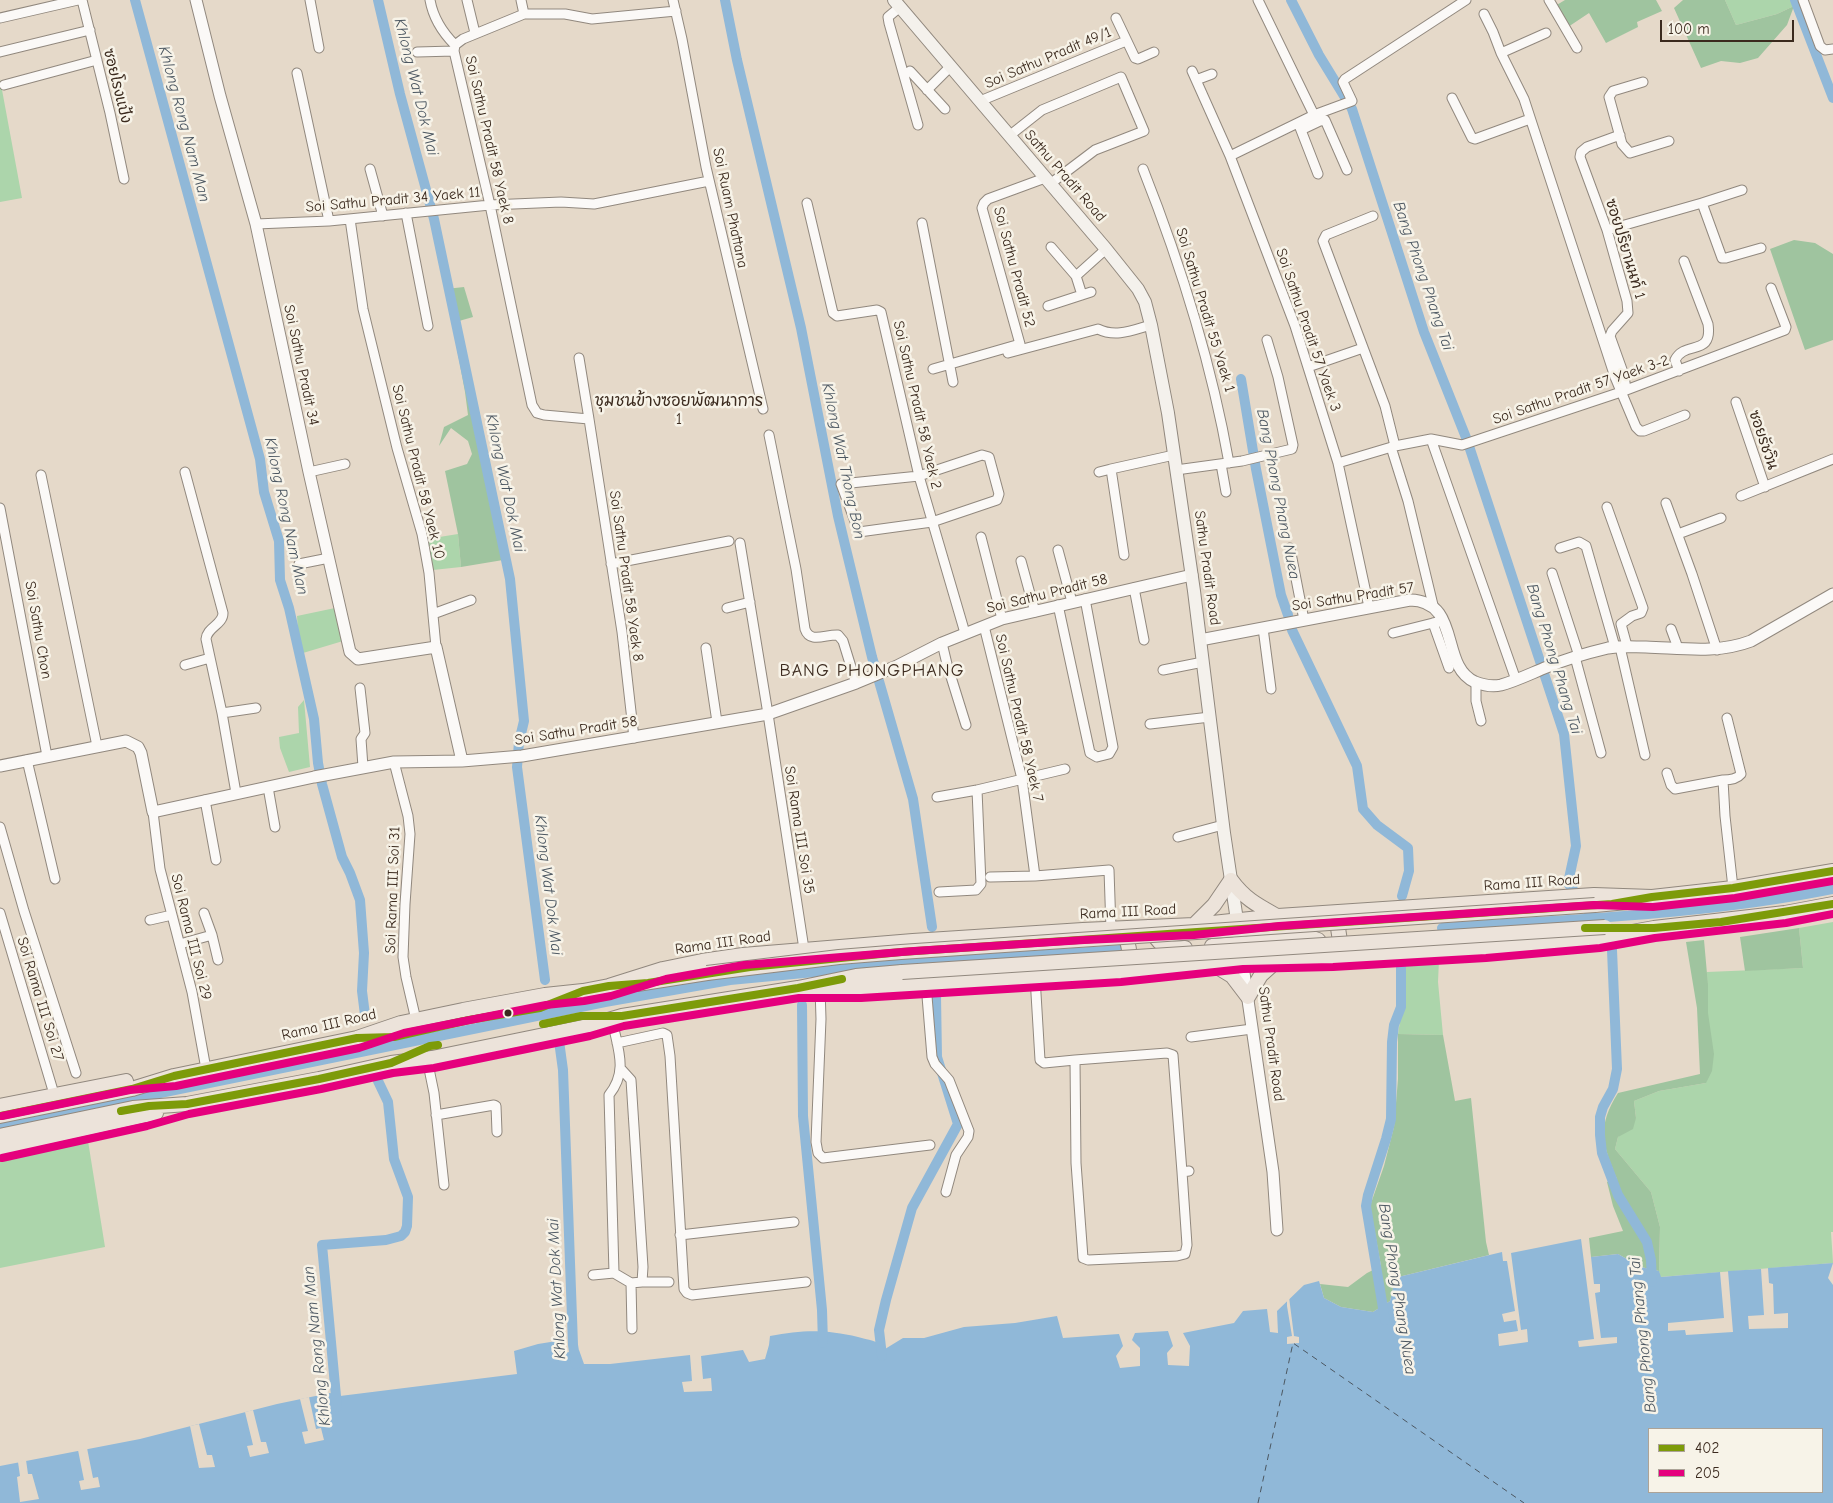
<!DOCTYPE html>
<html>
<head>
<meta charset="utf-8">
<style>
	body { margin:0 }
	#map { position:relative; width:1833px; height:1503px; overflow:hidden; background:#e5d9c9; font-family:"Comic Neue",sans-serif }
	canvas { display:block }
	.legend { position:absolute; left:1648px; top:1428px; width:175px; height:65px; box-sizing:border-box; background:#f7f3e8; border:1px solid #aca397; margin:0; padding:6px 9px; list-style:none; font-size:15px; color:#3b2a1e }
	.legend li { display:flex; align-items:center; gap:10px; height:25px }
	.legend b { width:25px; border:1px solid #aca397 }
	.scale { position:absolute; left:1660px; top:20px; width:134px; height:22px; box-sizing:border-box; border:2px solid #3b2a1e; border-top:0; padding-left:6px; font-size:15px; line-height:18px; white-space:nowrap; color:#3b2a1e; -webkit-text-stroke:4px #f7f3e8; paint-order:stroke }
</style>
</head>
<body>
<div id="map">
<canvas width="1833" height="1503"></canvas>
<ul class="legend">
<li><b style="height:6px;background:#7d9b09"></b>402</li>
<li><b style="height:6px;background:#e5007d"></b>205</li>
</ul>
<div class="scale">100 m</div>
</div>
<script>
const g = document.querySelector('canvas').getContext('2d');
g.lineJoin = 'round';
function paint(path, color) {
  g.fillStyle = color;
  g.fill(path, 'evenodd');
}
function trace(path, color, width, dash) {
  g.strokeStyle = color;
  g.lineWidth = width;
  g.lineCap = dash ? 'butt' : 'round';
  g.setLineDash(dash || []);
  g.stroke(path);
}
function drawText(font, color, halo, rows, align = 'center') {
  g.font = font + ' "Comic Neue","Playpen Sans Thai",sans-serif';
  g.lineWidth = 5;
  g.setLineDash([]);
  g.textBaseline = 'middle';
  g.strokeStyle = halo;
  g.fillStyle = color;
  for (const [text, x, y, turn = 0] of rows) {
    g.save();
    g.translate(x, y);
    g.rotate((+turn || 0) * Math.PI / 180);
    g.textAlign = isNaN(turn) ? turn : align;
    if (halo) g.strokeText(text, 0, 0);
    g.fillText(text, 0, 0);
    g.restore();
  }
}
paint(new Path2D(`
	M1725 0H1792L1794 6 1777 14 1736 25Z
	M0 79 22 198 0 202Z
	M458 534 461 567 433 570 427 539Z
	M335 608 343 641 303 653 298 631 297 616Z
	M304 700 310 767 289 772 280 748 279 737 299 733 298 707Z
	M1833 922V1232H1831L1833 1263 1660 1277 1659 1271 1660 1227 1651 1192 1615 1149 1618 1137 1636 1118 1634 1101 1659 1091 1706 1083 1708 1013 1707 972 1803 968 1799 928Z
	M1439 960 1438 982 1443 1035 1398 1034 1402 1009 1403 962Z
	M88 1141 105 1247 0 1268V1162Z`), '#acd5ab');
paint(new Path2D(`
	M1565 0H1656L1662 11 1637 22 1638 27 1606 43 1589 13 1568 27 1555 6Z
	M1683 0H1725L1736 25 1777 14 1794 6 1787 25 1758 58 1740 63 1721 61 1701 68 1674 8Z
	M1794 240 1815 243 1833 254V340L1805 350 1770 249Z
	M464 287 473 317 459 321 503 560 461 567 458 534 445 471 467 464 472 454 468 441 451 428 439 446 444 427 468 415 465 392 446 289Z
	M1799 928 1803 968 1745 971 1740 937Z
	M1704 940 1708 985V1013L1714 1054 1712 1071 1706 1083 1659 1091 1634 1101 1636 1118 1633 1129 1618 1137 1615 1149 1651 1192 1660 1227 1659 1271 1641 1267 1618 1254 1591 1257 1589 1238 1623 1231 1613 1206 1607 1182 1617 1179C1602 1144 1597 1126 1618 1093L1700 1074 1697 1008 1686 942Z
	M1398 1034 1443 1035 1455 1101 1471 1098 1486 1242 1489 1255 1390 1279 1393 1289 1390 1301 1373 1312 1341 1307 1324 1298 1320 1284 1348 1287 1367 1273 1381 1266 1370 1206 1384 1166 1394 1127 1398 1079Z`), '#9fc49f');
paint(new Path2D(`
	M1581 1239 1594 1339 1578 1341 1579 1347 1617 1343V1337L1601 1338 1595 1293 1600 1292V1284H1594L1591 1257 1618 1254 1641 1267 1659 1271 1661 1277 1720 1272 1724 1318 1668 1323V1331L1685 1330 1686 1335 1733 1332 1728 1271 1761 1269 1764 1315 1748 1316 1749 1329 1788 1328V1313L1774 1314 1773 1284 1769 1283 1768 1268 1833 1263 1828 1278 1833 1285V1503H0V1466L140 1439 277 1404 330 1393 340 1396 517 1374 514 1351 538 1344 563 1340 564 1353 579 1350 584 1364H610L690 1355 692 1381 682 1382 684 1392 712 1391 711 1378 703 1379 701 1356 743 1350 749 1362 765 1359 769 1345 770 1336C802 1330 825 1329 858 1337 868 1340 878 1340 885 1349L903 1338H924L964 1327 1015 1323 1057 1316 1063 1338 1119 1334 1123 1346 1116 1356 1120 1368 1140 1366V1348L1132 1340 1135 1333 1168 1331 1173 1346 1167 1353 1168 1365 1189 1366 1190 1346 1183 1333 1234 1323 1243 1311 1267 1309 1270 1332 1278 1333 1277 1311 1304 1285 1319 1281 1324 1298 1341 1307 1373 1312 1390 1301 1393 1289 1390 1279 1502 1252 1503 1261H1507L1515 1311 1502 1314 1504 1322 1516 1320 1518 1331 1498 1334 1499 1346 1528 1342 1527 1329 1521 1330 1511 1253ZM1649 1429H1822V1492H1649Z`), '#90b8d8');
paint(new Path2D(`
	M1289 1297 1294 1336 1299 1337V1343L1287 1344V1337L1292 1336 1287 1306V1298Z
	M309 1397 316 1429 321 1428 324 1440 305 1444 302 1432 308 1431 300 1399Z
	M253 1410 261 1442H266L269 1453 250 1457 247 1446 253 1445 245 1412Z
	M199 1424 207 1455H212L215 1467 199 1468 190 1426Z
	M87 1448 93 1478 98 1477 100 1487 81 1490 79 1481 84 1480 78 1450Z
	M26 1460 28 1474H32L39 1499 20 1502 17 1477 20 1476 18 1462Z`), '#e5d9c9');
trace(new Path2D(`
	M135 0 260 459 264 492 279 541 280 580 289 608 314 719 318 763 322 784 342 857 350 873 360 900 364 953 362 991 365 1015
	M378 0 400 94 434 219 510 579 524 721 519 742 517 767 545 980
	M725 0 737 60 801 328 838 516 872 657 913 799 932 927
	M1291 0 1319 55 1352 109 1424 332 1467 440 1564 734 1576 846 1568 883 1612 943V950L1617 1069 1613 1089 1603 1107 1600 1117V1135L1602 1153 1618 1195 1647 1242 1651 1260 1652 1282
	M1795 0 1833 98
	M1241 379 1256 469 1281 595 1288 615
	M1292 630 1357 766 1363 809 1377 825 1408 848 1409 871 1402 896
	M1442 928C1573 919 1705 915 1833 889
	M802 1005 803 1116 822 1310 823 1343
	M559 1041 563 1070 573 1345 576 1364
	M0 1128 72 1111 605 1002 730 980 888 965 1120 950
	M1385 1320 1366 1206 1368 1195 1386 1139 1391 1119 1392 1042 1394 1025 1401 1007V962
	M882 1356 879 1330 886 1300 912 1208 958 1124 937 1057 936 996
	M337 1407 322 1245 386 1240 401 1236 405 1232 407 1226 408 1197 394 1159 388 1102 378 1081`), '#90b8d8', 10);
trace(new Path2D(`
	M1258 1503 1293 1343 1524 1503`), '#4c5761', 1, [6, 5]);
const minor = new Path2D(`
	M82 0 110 113 124 179
	M310 0 319 48
	M430 0C433 17 442 32 455 45
	M467 0 475 33
	M521 0 524 14
	M673 0 682 39 706 167 763 409
	M1258 0 1314 115
	M1549 0 1577 48
	M1803 0 1820 46 1825 50 1833 49
	M900 7 888 17 889 23 918 125
	M1484 14 1493 32 1501 53
	M0 18 78 0
	M1116 18 1135 58 1138 59 1154 52
	M1546 33 1501 53 1524 99 1615 377 1636 427 1640 431H1644L1685 415
	M0 52 90 30
	M417 52 454 51
	M910 71 945 109
	M1192 71 1230 156 1295 326 1338 463 1369 607
	M297 73 329 221
	M1196 80 1212 74
	M1643 82 1613 91 1609 97 1622 144 1630 153 1669 141
	M4 85 97 60
	M927 90 951 66
	M1452 98 1472 138 1475 139 1530 119
	M980 101 1126 41
	M1299 125 1318 174
	M1301 130 1320 121 1325 120 1347 170
	M1620 135 1587 147 1581 152 1580 157 1607 230 1627 301 1628 313 1612 331 1610 336 1624 375 1626 390
	M1009 136 1042 110 1121 77 1144 131 1095 150 1050 184
	M1230 156 1314 115 1352 101 1343 82 1345 79 1466 0
	M370 169 383 216
	M1143 169C1181 265 1211 361 1229 463
	M807 203 833 313 837 316 877 310 881 312 919 476 965 633
	M1702 203 1742 190
	M406 213 428 326
	M1373 216 1326 235 1323 241 1385 406 1395 446
	M350 219 363 309 397 448 422 534 429 573 436 647
	M922 223 953 382
	M256 224 329 221 490 205 561 202 594 204 709 181
	M1607 230 1702 203 1722 258H1726L1761 248
	M1051 247 1076 276 1082 295
	M1076 276 1106 249
	M1048 306 1091 292
	M1008 353 1098 329C1116 338 1133 330 1151 325
	M579 358 589 419
	M1308 367 1363 348
	M933 369 1020 344 982 208 984 203 988 199 1045 178
	M1679 371 1675 360C1685 340 1713 357 1708 324L1684 261
	M1736 402 1765 487
	M769 435 796 569 805 629C810 644 826 634 838 635L843 641 856 683
	M1431 439 1516 680
	M1391 447 1408 501 1433 605
	M982 455 989 457 999 494 997 500 932 522 859 532 841 484 919 476Z
	M1338 463 1395 446 1431 439 1462 445 1621 392 1785 330 1786 327 1771 288
	M1221 464 1226 492
	M1176 470 1242 461 1292 449 1293 445 1278 377 1267 340
	M185 472 223 613C223 625 207 627 206 639L222 713 236 793
	M309 472 345 464
	M1099 472 1111 469
	M41 475 97 746
	M1741 496 1833 459
	M1666 503 1692 574 1717 650
	M1607 507 1643 608 1641 613 1632 616 1621 624 1627 646
	M0 508 47 756
	M1678 534 1721 518
	M981 537 1002 619
	M740 543 768 714 804 949
	M1290 548 1304 620
	M1560 548 1579 542 1586 546 1615 647
	M1058 550 1072 602
	M1124 555 1111 469 1174 455
	M1021 561 1035 612
	M299 564 329 558
	M611 564 729 541
	M1552 573 1579 656
	M1134 588 1144 640
	M1058 605 1090 753 1097 757 1109 754 1113 747 1085 599
	M727 608 750 602
	M433 614 471 600
	M1443 621 1433 623 1449 668
	M984 626 1022 779 1035 876
	M1263 628 1271 689
	M1671 629 1678 648
	M1393 633 1433 623
	M942 643 947 664 966 725
	M1620 647 1645 755
	M706 648 717 722
	M1575 657 1601 753
	M185 665 210 658
	M1163 670 1203 662
	M1476 682V701L1481 721
	M360 688 365 733 361 739 363 767
	M222 713 256 708
	M1727 718 1741 774C1737 779 1730 780 1723 780L1725 816 1733 888
	M1150 724 1210 717
	M634 738 622 632 589 419 544 415 537 413 532 405 490 205 454 51 455 45 463 39 524 14H565L592 19 676 11
	M27 760 55 879
	M394 762 408 816 410 834 405 904 403 957 406 977 416 1020
	M1667 773 1671 785 1675 789 1723 780
	M268 787 275 827
	M937 797 977 790 1065 769
	M205 800 216 860
	M153 812 160 869 192 992 206 1069
	M0 827 24 911 76 1073
	M1178 837 1223 825
	M990 877 1035 876 1109 870 1111 929
	M939 892 976 890 981 884 977 790
	M0 913 54 1094
	M150 920 172 915
	M212 935 218 960
	M180 944 212 935 204 913
	M1035 977 1040 1060 1044 1063 1075 1060 1076 1163 1083 1258 1088 1260 1177 1256 1185 1254 1187 1245 1182 1172 1189 1171
	M926 984 932 1057 935 1064 949 1080 969 1131 968 1137 956 1155 946 1192
	M820 988 821 1019 816 1142 818 1153 823 1158 930 1145
	M612 1019C617 1048 629 1070 609 1095L614 1273 631 1283 642 1282 643 1267 631 1080 621 1069
	M1191 1037 1252 1029
	M617 1043 663 1033 667 1035 670 1056 684 1289 687 1293 692 1295 806 1282
	M427 1059 434 1093 444 1185
	M1075 1060 1167 1053 1173 1055 1182 1172
	M436 1115 494 1105 496 1106 497 1132
	M680 1235 794 1222
	M593 1275 614 1273
	M642 1282H669
	M631 1283 632 1329`);
const tertiary = new Path2D(`
	M196 0 220 96 256 224 309 472 350 652 358 659 436 647 462 761
	M1200 640 1410 600C1462 601 1439 666 1475 682 1483 685 1492 687 1501 685 1516 681 1532 673 1547 667 1566 659 1587 653 1608 648 1620 646 1633 647 1646 647 1681 648 1717 654 1751 641L1833 594
	M0 766 126 741 138 747 141 753 153 812 314 777 394 762 462 761 522 756 768 714 856 683 897 666 942 643 1002 619 1192 575
	M1242 959 1273 1172 1277 1230`);
const secondary = new Path2D(`
	M894 0 1106 249 1138 289 1145 302 1151 325 1168 413 1194 591 1224 833 1242 954`);
const primary = new Path2D(`
	M1595 905 1627 902 1652 897 1733 888 1833 871
	M1347 915 1338 928 1340 941 1349 951
	M1194 925 1214 905 1231 880C1245 899 1257 905 1277 916
	M1149 927C1160 945 1163 950 1185 948
	M1118 930C1130 939 1133 956 1123 968
	M1212 946 1312 938 1318 940 1327 951
	M1209 962 1232 976 1248 997 1261 975 1281 957
	M637 984 707 973
	M798 988H860L1120 972 1242 959 1332 957 1485 948 1599 938 1654 928 1785 913 1833 904
	M0 1106 126 1081
	M0 1116 132 1089 174 1076 357 1038 401 1023 463 1010 545 995 583 991 609 986 663 969 702 961 743 955 913 941 1083 930 1194 925 1278 916 1594 895 1652 897
	M0 1136 133 1108 187 1104 319 1079 391 1063 432 1058 588 1026 622 1016 798 988 856 976 902 972
	M0 1148 156 1113`);
trace(minor, '#91887e', 11);
trace(tertiary, '#91887e', 13);
trace(secondary, '#91887e', 14);
trace(primary, '#91887e', 16);
trace(minor, '#fbf9f7', 9);
trace(tertiary, '#fbf9f7', 11);
trace(secondary, '#f4f1ec', 12);
trace(primary, '#ece3da', 14);
const primaryBridge = new Path2D(`
	M902 972 1605 927
	M707 973 839 957 901 952 1595 905`);
trace(primaryBridge, '#91887e', 16, []);
trace(primaryBridge, '#ece3da', 14);
trace(new Path2D(`
	M1585 928H1654L1721 922 1833 904
	M543 1024 581 1016H622L798 988 842 979
	M121 1111 149 1106 187 1104 319 1079 391 1063 430 1046 438 1045
	M0 1116 132 1089 174 1076 357 1038 394 1037 469 1020 540 1008 583 991 609 986 648 983 750 967 901 952 1612 904 1652 897 1733 888 1833 871`), '#7d9b09', 8);
trace(new Path2D(`
	M2 1116 130 1090 176 1086 359 1048 404 1033 546 1005 584 1001 611 996 666 979 744 965 914 951 1084 940 1194 935 1279 926 1594 905 1653 907 1735 898 1833 881
	M2 1158 147 1126 189 1114 321 1089 393 1073 434 1068 590 1036 624 1026 799 998H861L1121 982 1243 969 1333 967 1486 958 1600 948 1655 938 1786 923 1833 914`), '#e5007d', 8);
for (const [x, y, r, color] of [
	[508,1013,4.5,"#3b2a1e"]
]) {
  const dot = new Path2D();
  dot.arc(x, y, r, 0, 2 * Math.PI);
  g.fillStyle = color;
  g.fill(dot);
  trace(dot, '#f7f3e8', 2);
}
drawText('15px', '#3b2a1e', '#f7f3e8', [
	["Soi Sathu Pradit 49/1",1048,58,-23],
	["ซอยโรงแป้ง",117,86,76],
	["Soi Sathu Pradit 58 Yaek 8",489,140,77],
	["Sathu Pradit Road",1065,176,49],
	["Soi Sathu Pradit 34 Yaek 11",393,200,-5],
	["Soi Ruam Phattana",730,208,78],
	["ซอยปริยานนท์ 1",1625,249,73],
	["Soi Sathu Pradit 52",1014,267,75],
	["Soi Sathu Pradit 55 Yaek 1",1205,310,73],
	["Soi Sathu Pradit 57 Yaek 3",1308,330,71],
	["Soi Sathu Pradit 34",301,365,78],
	["Soi Sathu Pradit 57 Yaek 3-2",1581,390,-19],
	["Soi Sathu Pradit 58 Yaek 2",917,405,77],
	["ซอยรัชวิน",1763,440,71],
	["Soi Sathu Pradit 58 Yaek 10",418,472,76],
	["Sathu Pradit Road",1207,568,82],
	["Soi Sathu Pradit 58 Yaek 8",626,576,82],
	["Soi Sathu Pradit 58",1047,594,-14],
	["Soi Sathu Pradit 57",1353,597,-9],
	["Soi Sathu Chon",38,630,80],
	["Soi Sathu Pradit 58 Yaek 7",1019,718,77],
	["Soi Sathu Pradit 58",576,731,-9],
	["Soi Rama III Soi 35",799,830,81],
	["Rama III Road",1532,883,-4],
	["Soi Rama III Soi 31",393,890,-88],
	["Rama III Road",1128,912,-3],
	["Soi Rama III Soi 29",191,937,76],
	["Rama III Road",723,943,-8],
	["Soi Rama III Soi 27",40,999,73],
	["Rama III Road",329,1025,-13],
	["Sathu Pradit Road",1271,1044,82]
]);
drawText('italic 16px', '#4c5761', '#f7f3e8', [
	["Khlong Wat Dok Mai",416,87,76],
	["Khlong Rong Nam Man",184,124,75],
	["Bang Phong Phang Tai",1423,276,71],
	["Khlong Wat Thong Bon",843,461,78],
	["Khlong Wat Dok Mai",505,483,78],
	["Bang Phong Phang Nuea",1278,494,79],
	["Khlong Rong Nam Man",286,516,78],
	["Bang Phong Phang Tai",1554,659,73],
	["Khlong Wat Dok Mai",548,885,83],
	["Khlong Wat Dok Mai",557,1289,-93],
	["Bang Phong Phang Nuea",1397,1289,81],
	["Bang Phong Phang Tai",1643,1335,-96],
	["Khlong Rong Nam Man",317,1346,-96]
]);
drawText('16px', '#3b2a1e', '#f7f3e8', [
	["ชุมชนข้างซอยพัฒนาการ",679,401],
	["1",679,419]
]);
g.letterSpacing = '1px';
drawText('18px', '#3b2a1e', '#f7f3e8', [
	["BANG PHONGPHANG",872,671]
]);
g.letterSpacing = '0px';
</script>
</body>
</html>
